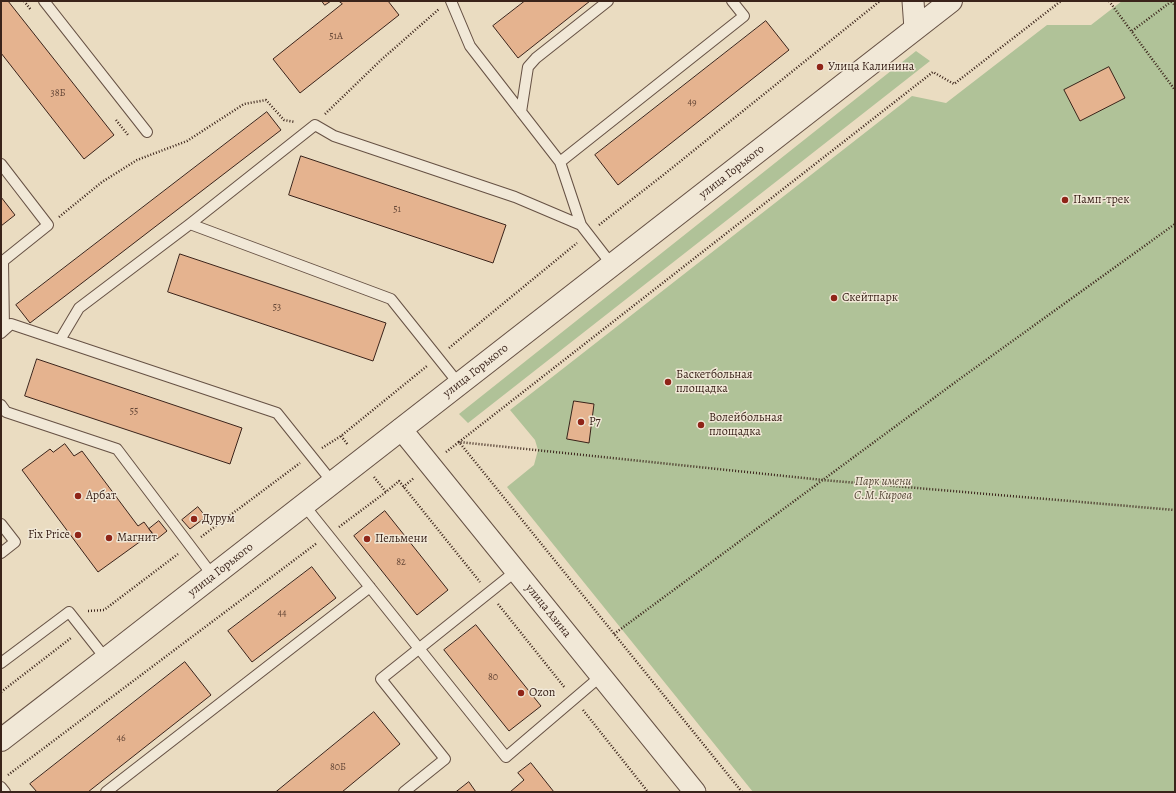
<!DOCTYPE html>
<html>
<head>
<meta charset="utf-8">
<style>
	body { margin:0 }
	#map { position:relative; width:1176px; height:793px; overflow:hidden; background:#eadcc1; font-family:Alegreya,serif }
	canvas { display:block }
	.frame { position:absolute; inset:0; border:2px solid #3a231a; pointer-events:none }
</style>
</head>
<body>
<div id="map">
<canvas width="1176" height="793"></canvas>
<div class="frame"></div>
</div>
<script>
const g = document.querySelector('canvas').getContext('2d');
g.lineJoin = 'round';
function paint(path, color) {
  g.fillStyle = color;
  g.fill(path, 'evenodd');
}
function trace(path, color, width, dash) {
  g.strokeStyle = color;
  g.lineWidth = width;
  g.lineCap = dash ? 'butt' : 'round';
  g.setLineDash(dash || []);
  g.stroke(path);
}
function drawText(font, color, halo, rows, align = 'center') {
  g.font = font + ' Alegreya,serif';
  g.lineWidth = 3;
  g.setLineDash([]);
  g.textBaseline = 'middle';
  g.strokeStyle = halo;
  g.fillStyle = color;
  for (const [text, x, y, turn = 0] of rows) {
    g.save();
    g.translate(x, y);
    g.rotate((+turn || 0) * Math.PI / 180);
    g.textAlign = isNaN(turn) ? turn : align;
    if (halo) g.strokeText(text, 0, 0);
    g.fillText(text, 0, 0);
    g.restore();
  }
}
paint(new Path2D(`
	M1122 1H1175V792H753L507 487 534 465 538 450 535 440 510 410 912 96 946 103 1047 25H1091Z
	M916 51 930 61 468 423 459 414Z`), '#b0c298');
const building = new Path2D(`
	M1 1H8L114 135 84 159 1 53Z
	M322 1H331L325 5Z
	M339 1H388L399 15 300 93 273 59 342 4Z
	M525 1H590L518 58 493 26Z
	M766 21 789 50 618 185 595 155Z
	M1109 67 1125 98 1080 121 1064 90Z
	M267 112 281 130 30 323 16 305Z
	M301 156 506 225 493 263 289 195Z
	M1 197 15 215 1 226Z
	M180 254 386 323 373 361 168 292Z
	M37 359 242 428 230 464 25 396Z
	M574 401 594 404 589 443 567 439Z
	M65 444 74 456 82 451 138 526 144 522 152 533 98 572 22 470 50 449 53 452Z
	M198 507 206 517 190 529 182 520Z
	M385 511 448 590 417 615 354 536Z
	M159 521 167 531 157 539 149 529Z
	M312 567 336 598 252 662 228 631Z
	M476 625 541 706 509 731 444 650Z
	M185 662 211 695 88 792H37L30 784Z
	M374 712 400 744 342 792H276Z
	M531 763 554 792H510L524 780 518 773Z
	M469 782 476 792H456Z`);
paint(building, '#e5b38f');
trace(building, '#3a231a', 1);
const service = new Path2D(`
	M44 1 147 132
	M451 1 470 46 560 162 581 225
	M521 112 528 67 536 58 608 1
	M560 162 744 16 732 1
	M1 164 48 225 3 261 4 330
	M190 224 391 299 459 384
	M1 333 11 324 277 413 333 483
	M60 340 79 308 190 224 315 125 334 136 515 197 581 225 612 265
	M1 405 6 412 117 449 213 576
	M304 505 506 757 601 676
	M1 524 15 542 1 553
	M1 663 69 612 106 659
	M1 787 5 792
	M106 792 370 587
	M404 792 445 759 381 679 516 571`);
const minor = new Path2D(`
	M913 1 915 29
	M401 429 695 792`);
const tertiary = new Path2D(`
	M1 740 106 659 951 1`);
trace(service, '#665144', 12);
trace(minor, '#665144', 23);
trace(tertiary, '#665144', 24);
trace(new Path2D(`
	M24 1 31 10
	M1109 1 1175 90
	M1172 1 1175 6
	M1132 31 1172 1
	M325 114 381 60 439 9
	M116 120 128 135
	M59 217 102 182 137 160 187 141 244 104 266 100 284 120 295 122
	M599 225 662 176 880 1
	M449 348 577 243
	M341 436 348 445
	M322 448 341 436 427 366
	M446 452 459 442 823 480 1175 510
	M374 477 386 492 399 481 480 582
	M403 487 414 478
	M339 527 386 492
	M201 537 300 463
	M498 604 565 688
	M88 611 104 610 178 554
	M614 634 961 378 1175 224
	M1 692 71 638
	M583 710 648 792
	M8 775 317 543
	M742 792 459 442 933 72 954 84 1061 1`), '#3a231a', 2.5, [1, 2]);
trace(service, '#f1e8d7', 10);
trace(minor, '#f1e8d7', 21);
trace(tertiary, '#f1e8d7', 22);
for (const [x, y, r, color] of [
	[820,67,4,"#8f2418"],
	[1065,200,4,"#8f2418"],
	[834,298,4,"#8f2418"],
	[668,382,4,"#8f2418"],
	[581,422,4,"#8f2418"],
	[701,425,4,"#8f2418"],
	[78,496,4,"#8f2418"],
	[194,519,4,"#8f2418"],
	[78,535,4,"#8f2418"],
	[109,538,4,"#8f2418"],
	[367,539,4,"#8f2418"],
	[521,693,4,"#8f2418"]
]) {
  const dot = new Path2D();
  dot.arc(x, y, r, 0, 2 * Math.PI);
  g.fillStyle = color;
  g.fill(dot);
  trace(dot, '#f1e8d7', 1.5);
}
drawText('10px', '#654737', null, [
	["51А",336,37],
	["38Б",58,94],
	["49",692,103],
	["51",397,210],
	["53",277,308],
	["55",134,412],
	["82",401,563],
	["44",282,614],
	["80",493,678],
	["46",121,739],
	["80Б",338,768]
]);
drawText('12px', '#3a231a', '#f1e8d7', [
	["Улица Калинина",828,67],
	["Памп-трек",1073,200],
	["Скейтпарк",842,298],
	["Баскетбольная",676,375],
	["площадка",676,389],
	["Волейбольная",709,418],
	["площадка",709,432],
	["Р7",589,422],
	["Арбат",86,496],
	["Дурум",202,519],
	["Fix Price",70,535,"right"],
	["Магнит",117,538],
	["Пельмени",375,539],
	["Ozon",529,693]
], 'left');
drawText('12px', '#3a231a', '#f1e8d7', [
	["улица Горького",732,172,-38],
	["улица Горького",476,371,-38],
	["улица Горького",221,570,-38],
	["улица Азина",548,611,51]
]);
drawText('italic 12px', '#584b3a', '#f1e8d7', [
	["Парк имени",883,482],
	["С.М.Кирова",883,496]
]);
</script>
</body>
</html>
